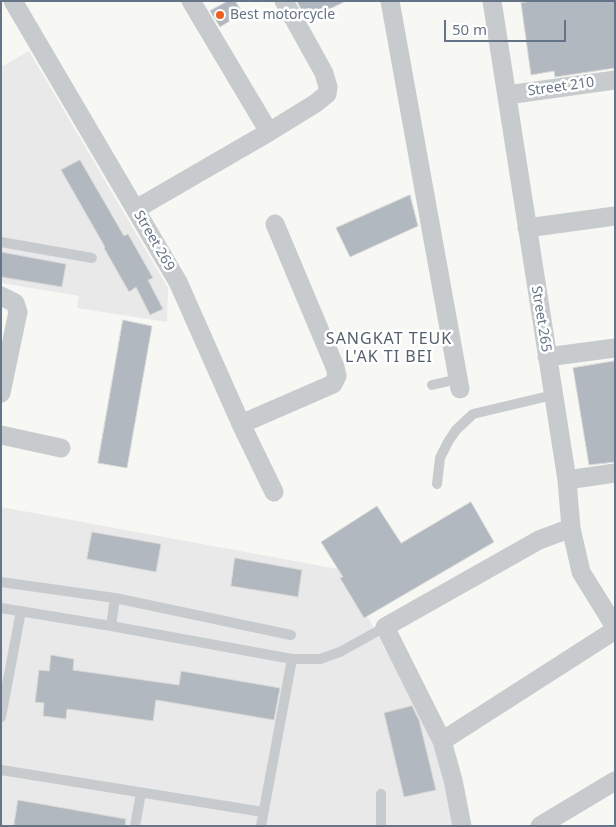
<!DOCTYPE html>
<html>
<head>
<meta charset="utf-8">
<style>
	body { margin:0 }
	#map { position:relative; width:616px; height:827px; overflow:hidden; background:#f7f8f4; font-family:"Noto Sans",sans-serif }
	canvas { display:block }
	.frame { position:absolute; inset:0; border:2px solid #657587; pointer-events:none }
	.scale { position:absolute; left:444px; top:20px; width:122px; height:22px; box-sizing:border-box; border:2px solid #657587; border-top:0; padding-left:6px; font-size:15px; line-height:18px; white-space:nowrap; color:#657587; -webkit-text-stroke:4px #fff; paint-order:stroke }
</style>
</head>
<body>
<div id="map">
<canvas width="616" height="827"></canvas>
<div class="frame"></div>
<div class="scale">50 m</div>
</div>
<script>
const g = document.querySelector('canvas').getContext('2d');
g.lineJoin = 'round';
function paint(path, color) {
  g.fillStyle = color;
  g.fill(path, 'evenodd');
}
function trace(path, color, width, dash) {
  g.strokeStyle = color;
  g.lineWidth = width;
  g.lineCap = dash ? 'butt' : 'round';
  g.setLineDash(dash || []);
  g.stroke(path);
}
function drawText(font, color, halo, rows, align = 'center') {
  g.font = font + ' "Noto Sans",sans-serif';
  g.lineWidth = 5;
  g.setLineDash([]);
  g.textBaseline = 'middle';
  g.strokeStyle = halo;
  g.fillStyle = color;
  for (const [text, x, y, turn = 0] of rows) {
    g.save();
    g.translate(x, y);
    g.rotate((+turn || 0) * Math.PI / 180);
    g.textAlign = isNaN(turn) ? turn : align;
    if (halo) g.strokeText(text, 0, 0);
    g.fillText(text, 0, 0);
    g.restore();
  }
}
paint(new Path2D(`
	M29 51 168 288 167 322 77 308 79 296 1 283V67Z
	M1 507 343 570 448 768 454 826H1Z`), '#e8e9e8');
const building = new Path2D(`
	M228 1H235L243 13 220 27 210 11Z
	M297 1H346L307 20Z
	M532 1H615V68L555 77 554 71 531 75 521 3Z
	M80 160 124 236 128 234 153 278 148 280 163 309 150 315 136 287 129 292 104 248 105 247 61 170Z
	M410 195 418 226 350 257 336 228Z
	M1 252 66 264 62 287 1 277Z
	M123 320 152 326 127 468 98 463Z
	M615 361V462L589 465 573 368Z
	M471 502 494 542 364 618 340 578 343 577 321 542 377 506 401 543Z
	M92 532 161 544 156 572 87 559Z
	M235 558 302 570 298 597 231 586Z
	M51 655 74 659 73 670 179 685 181 671 280 688 274 720 156 700 153 721 67 709 66 719 43 716 44 703 35 702 39 670 49 671Z
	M412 706 419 720 436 790 404 797 384 713Z
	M18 800 126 819 125 826H14Z`);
paint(building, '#b2b8bf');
trace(building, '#d9d9d7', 1);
trace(new Path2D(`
	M1 242 92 258
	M432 385 458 379
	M437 484 440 458 448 442 456 430 473 414 553 395
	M1 582 115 598 291 635
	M1 608 111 626 292 659H320L340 652 385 627
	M111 626 115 598
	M1 717 21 611
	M1 770 263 812
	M381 794V826
	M135 826 141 793
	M261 826 292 659`), '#c7cbce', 10);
trace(new Path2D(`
	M13 1 178 282 241 424 274 492
	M191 1 269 132
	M390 1 460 389
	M492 1 567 480 571 528 581 572 615 627
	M507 95 615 80
	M136 209 269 132 316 103 327 94 328 87 324 73 284 1
	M527 228 615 216
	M1 296 15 303 18 312 1 393
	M547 357 615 348
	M241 424 333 384 337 376 335 367 275 224
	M1 435 61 448
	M567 480 615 473
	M442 741 615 630
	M462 826 453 780 442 741 385 627 539 540 571 528
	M540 826 615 781`), '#c7cbce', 19);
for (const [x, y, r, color] of [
	[220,15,5,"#ee601e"]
]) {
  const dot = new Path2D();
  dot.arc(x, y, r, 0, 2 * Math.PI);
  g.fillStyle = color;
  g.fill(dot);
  trace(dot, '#fff', 2);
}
drawText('14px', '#657587', '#fff', [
	["Best motorcycle",230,15]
], 'left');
drawText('14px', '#657587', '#fff', [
	["Street 210",561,87,-8],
	["Street 269",154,241,60],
	["Street 265",541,319,81]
]);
g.letterSpacing = '1px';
drawText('16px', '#535f6c', '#fff', [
	["SANGKAT TEUK",389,339],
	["L'AK TI BEI",389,357]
]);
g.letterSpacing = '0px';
</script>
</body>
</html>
